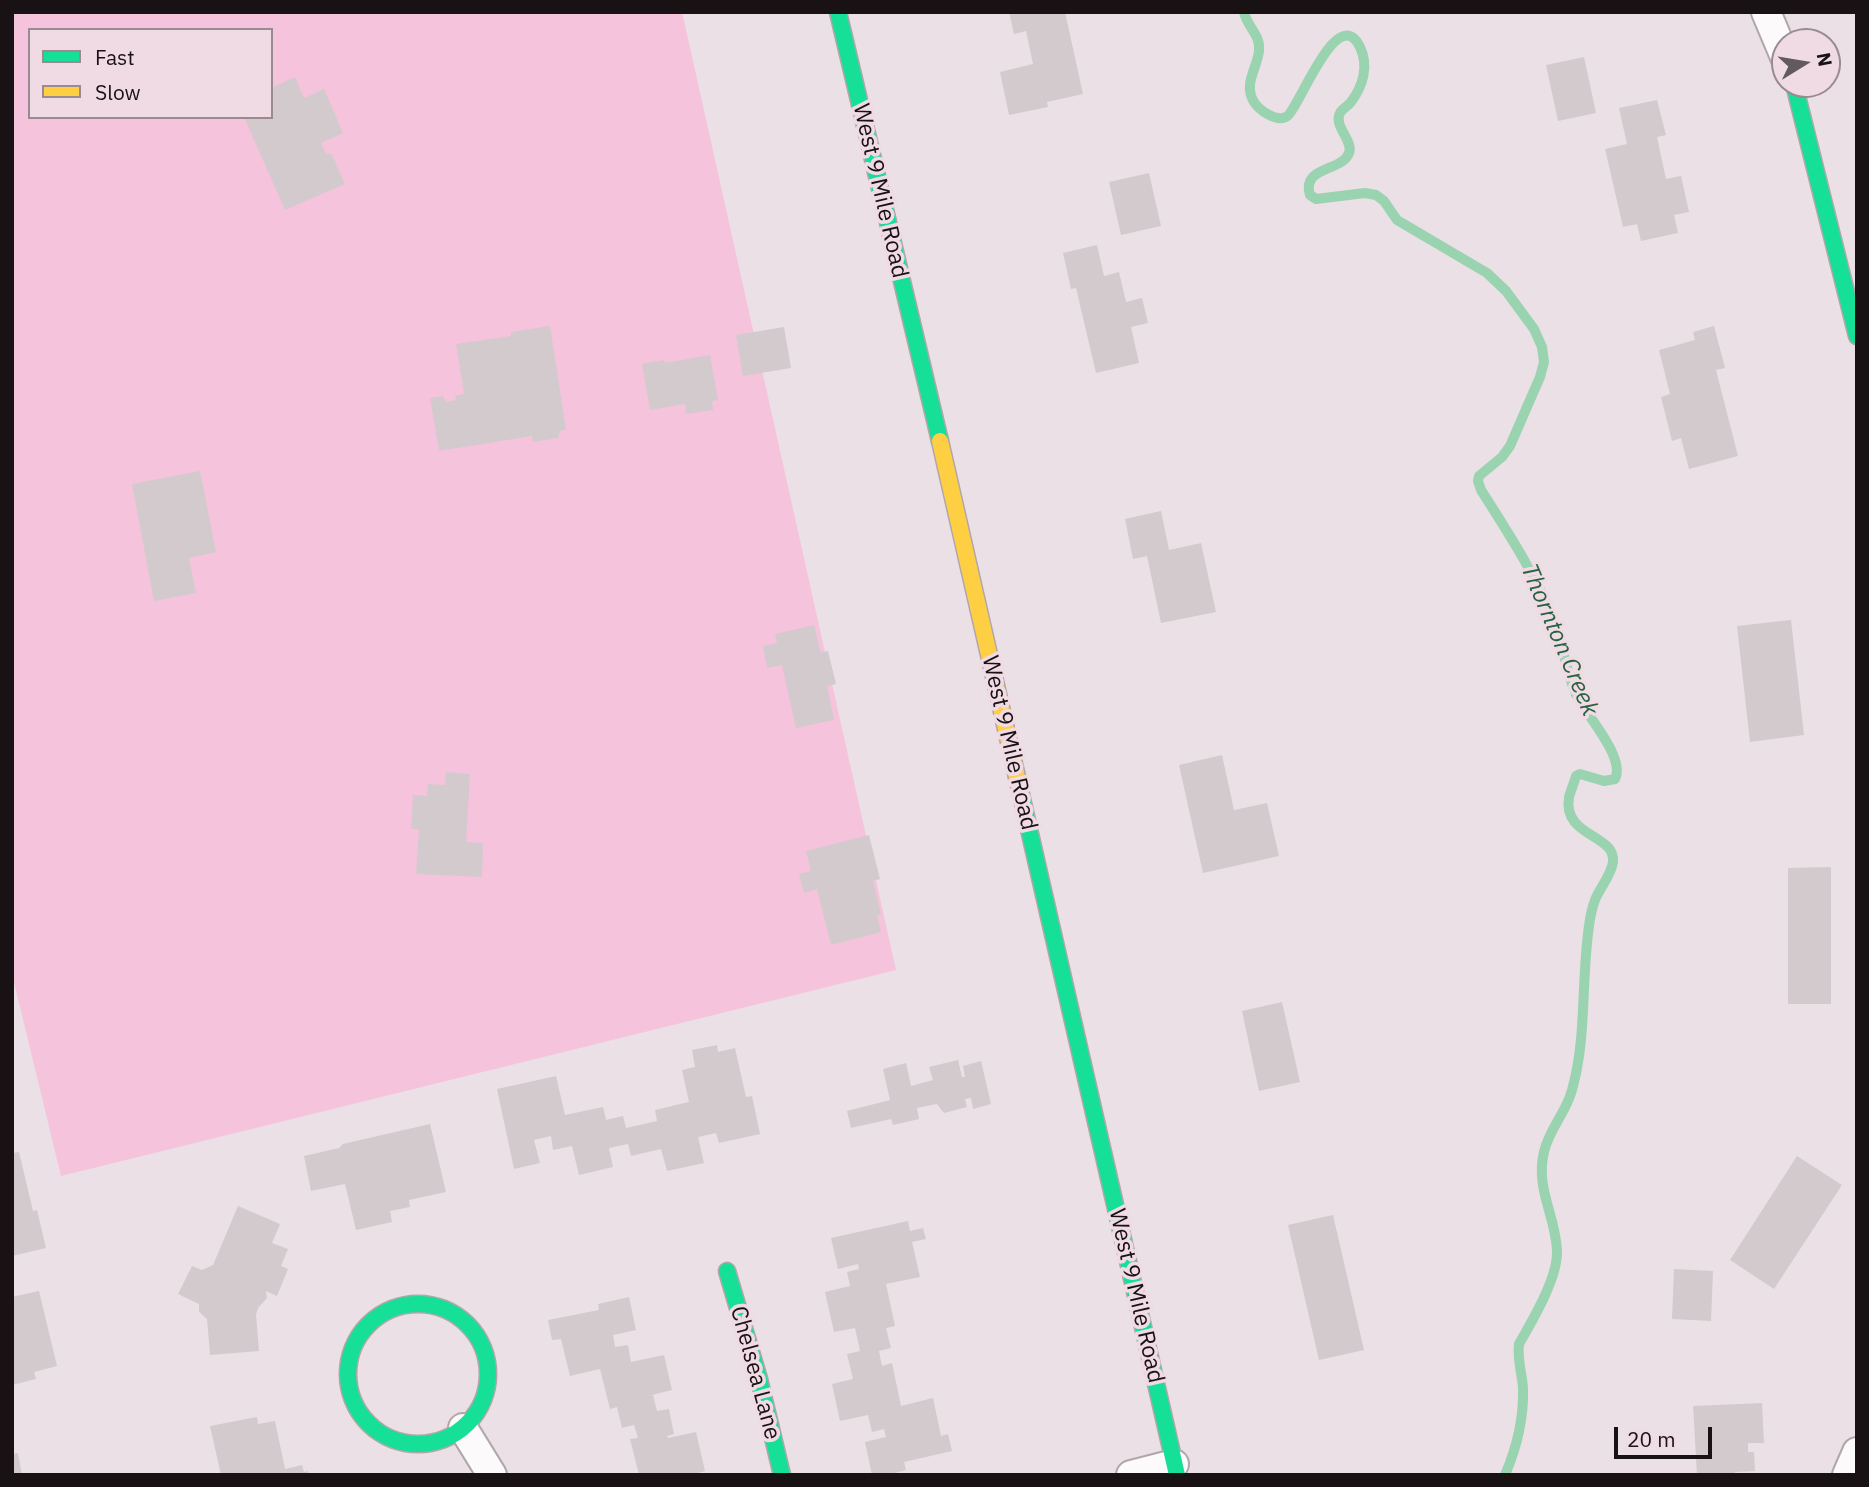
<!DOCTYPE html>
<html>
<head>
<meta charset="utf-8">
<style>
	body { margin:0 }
	#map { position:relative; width:1869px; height:1487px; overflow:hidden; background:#ebe0e5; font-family:"IBM Plex Sans",sans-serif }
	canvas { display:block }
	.frame { position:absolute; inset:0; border:14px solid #191215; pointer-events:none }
	.legend { position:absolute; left:28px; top:28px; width:245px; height:91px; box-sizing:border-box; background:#f0dbe4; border:2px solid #9a8b91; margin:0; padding:9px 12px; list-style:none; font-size:21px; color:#191215 }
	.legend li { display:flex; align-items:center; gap:14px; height:35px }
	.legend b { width:35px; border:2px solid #9a8b91 }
	.north { position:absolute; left:1771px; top:28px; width:70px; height:70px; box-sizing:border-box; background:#f0dbe4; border:2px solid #9a8b91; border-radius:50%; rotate:79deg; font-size:19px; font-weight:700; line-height:28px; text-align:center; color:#191215 }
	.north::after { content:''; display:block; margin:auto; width:24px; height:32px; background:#625a5e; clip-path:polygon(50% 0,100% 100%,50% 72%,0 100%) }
	.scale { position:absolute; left:1614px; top:1427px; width:98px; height:32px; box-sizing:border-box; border:4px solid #191215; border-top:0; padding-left:9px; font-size:21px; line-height:24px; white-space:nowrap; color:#191215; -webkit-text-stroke:5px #f0dbe4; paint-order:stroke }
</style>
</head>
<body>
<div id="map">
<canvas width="1869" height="1487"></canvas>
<div class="frame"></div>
<ul class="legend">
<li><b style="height:9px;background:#16e098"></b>Fast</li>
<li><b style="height:9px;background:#ffcf43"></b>Slow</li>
</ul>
<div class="north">N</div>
<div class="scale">20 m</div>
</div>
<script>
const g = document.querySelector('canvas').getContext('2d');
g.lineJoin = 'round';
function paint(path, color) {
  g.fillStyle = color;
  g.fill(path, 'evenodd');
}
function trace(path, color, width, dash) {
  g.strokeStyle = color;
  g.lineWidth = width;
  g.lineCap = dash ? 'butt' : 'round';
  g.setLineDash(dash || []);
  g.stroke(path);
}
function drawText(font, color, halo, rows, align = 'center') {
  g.font = font + ' "IBM Plex Sans",sans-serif';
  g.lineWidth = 7;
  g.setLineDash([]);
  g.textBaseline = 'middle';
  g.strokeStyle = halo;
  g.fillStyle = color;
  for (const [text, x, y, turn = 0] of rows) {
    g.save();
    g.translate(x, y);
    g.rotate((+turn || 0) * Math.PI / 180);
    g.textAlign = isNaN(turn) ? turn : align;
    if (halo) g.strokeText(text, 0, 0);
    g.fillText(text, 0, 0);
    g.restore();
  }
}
paint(new Path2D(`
	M12 12H682L896 970 61 1176 12 974ZM30 30H271V117H30Z`), '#f5c3dc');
trace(new Path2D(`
	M1244 12C1247 27 1261 35 1259 51 1257 69 1243 84 1254 102 1259 110 1276 122 1286 117 1298 112 1337 0 1360 47 1369 66 1363 86 1351 102 1348 106 1342 109 1340 113 1333 126 1354 141 1349 153 1342 172 1301 166 1310 195L1316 199 1365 193 1376 195 1384 201 1397 220 1487 273 1506 291 1534 329 1542 347 1544 362 1540 377 1510 446 1502 457 1479 476 1478 481 1481 490C1509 534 1537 577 1556 626 1564 648 1566 673 1576 694 1585 714 1626 757 1615 779L1604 781 1580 774 1576 776C1574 783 1571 790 1569 797 1562 837 1616 834 1613 862 1611 876 1600 887 1595 900 1592 908 1590 918 1589 926 1581 980 1587 1037 1572 1090 1566 1113 1549 1129 1544 1152 1535 1188 1556 1217 1557 1251 1558 1278 1532 1321 1519 1344 1517 1360 1522 1373 1523 1388 1524 1419 1517 1447 1505 1475`), '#9ad3b0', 10);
paint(new Path2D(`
	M1009 12H1065L1083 94 1047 102 1048 107 1009 115 1000 72 1033 64 1026 31 1014 34Z
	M1584 57 1596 113 1558 121 1546 65Z
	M295 77 304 98 324 89 343 133 321 143 326 154 331 153 345 184 285 210 244 117H271V88Z
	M1657 100 1666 135 1657 137 1666 179 1681 176 1689 212 1674 215 1678 233 1641 241 1637 224 1623 227 1605 149 1627 144 1619 108Z
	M1149 173 1161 226 1121 235 1109 182Z
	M1097 245 1104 276 1119 272 1126 302 1142 298 1148 323 1131 327 1139 363 1096 373 1076 288 1071 289 1063 253Z
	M550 326 566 430 560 431 558 438 533 442 532 436 439 451 430 398 443 396 446 402 456 400 455 396 464 394 456 344 511 336V332Z
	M1714 326 1725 368 1716 370 1738 456 1689 469 1681 438 1672 441 1661 397 1670 394 1659 350 1695 340 1693 332Z
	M784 327 791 368 743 376 736 335Z
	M710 355 718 400 712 401 713 410 686 414 685 404 650 410 642 364 664 360 665 363Z
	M200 471 216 552 189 558 196 593 154 601 132 484Z
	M1161 511 1169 550 1201 543 1216 612 1161 623 1147 556 1133 559 1125 519Z
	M1791 620 1804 735 1750 742 1737 626Z
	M814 625 821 653 828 651 836 684 827 686 834 720 796 728 782 665 767 668 763 646 777 643 775 634Z
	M1222 755 1234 810 1267 803 1279 856 1203 873 1179 765Z
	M446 772 470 774 466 842 483 843 482 877 416 874 419 829H411L413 795 427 796 428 784 445 785Z
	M869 835 880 879 873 881 881 914 877 915 881 932 831 945 817 889 804 893 799 874 811 871 806 851Z
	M1831 867V1004H1788V868Z
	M1282 1002 1300 1082 1259 1091 1242 1011Z
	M717 1045 718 1052 735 1048 746 1097 752 1096 760 1134 719 1143 716 1133 698 1137 704 1163 667 1171 661 1149 631 1156 628 1144 609 1148 613 1167 579 1175 572 1146 553 1150 551 1136 534 1140 540 1163 514 1169 497 1089 556 1076 565 1115 603 1107 606 1120 623 1116 626 1128 657 1121 655 1110 689 1102 682 1070 695 1067 692 1050Z
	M958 1060 962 1077H965L963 1066 981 1061 991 1104 973 1109 971 1098 965 1099 967 1107 944 1113 937 1104 917 1108 919 1119 893 1125 891 1119 851 1128 847 1111 890 1100 883 1069 906 1063 911 1086 933 1080 929 1067Z
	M430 1124 446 1192 409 1200 410 1207 390 1211 392 1222 356 1230 345 1184 311 1191 304 1156 339 1148 343 1144Z
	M19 1152 33 1211 37 1210 46 1248 12 1256V1153Z
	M1797 1156 1842 1185 1774 1289 1730 1260Z
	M238 1206 280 1224 272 1243 288 1249 281 1266 288 1269 277 1296 266 1291 267 1298 258 1308 256 1315 259 1351 210 1355 207 1319 199 1312V1304L178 1294 192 1266 202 1270 213 1265Z
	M1333 1215 1364 1350 1319 1360 1288 1225Z
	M908 1221 910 1231 923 1228 926 1239 912 1242 920 1277 886 1284 895 1326 886 1328 891 1348 879 1351 882 1366 892 1363 901 1406 933 1398 941 1436 948 1434 952 1451 904 1462 906 1470 887 1475H872L865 1442 886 1437 884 1429 872 1432 868 1415 840 1421 832 1384 853 1379 847 1354 860 1351 855 1328 834 1332 825 1292 850 1286 847 1272 859 1269 858 1264 838 1269 831 1238Z
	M1674 1269 1713 1271 1711 1321 1672 1319Z
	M39 1291 57 1366 34 1372 36 1379 12 1385V1297Z
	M629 1297 636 1330 613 1335 615 1347 628 1345 631 1362 664 1355 672 1390 644 1397 653 1395 657 1411 669 1409 674 1434 667 1436 668 1438 696 1432 705 1471 691 1475H639L630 1439 638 1438 634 1425 622 1428 617 1407 610 1409 600 1369 570 1376 561 1339 552 1340 548 1320 599 1310 598 1304Z
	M1762 1403 1764 1443H1748V1452H1754L1755 1471 1735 1472V1475H1697L1693 1406Z
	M257 1417 258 1424 275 1421 285 1469 302 1465 304 1472 308 1471 309 1475H221L210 1426Z
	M18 1453 22 1475H12V1454Z`), '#d3cace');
const street = new Path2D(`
	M1766 12 1785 57
	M463 1428 492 1475
	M1131 1475 1174 1464
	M1847 1475 1857 1452`);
const fast = new Path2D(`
	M838 12 940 441
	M1794 84 1857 336
	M1017 777 1177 1475
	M727 1271 759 1379 782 1475
	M348 1374a70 70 0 1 1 140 0a70 70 0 1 1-140 0Z`);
const slow = new Path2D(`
	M940 441 1017 777`);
trace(street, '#b0a7ab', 32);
trace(fast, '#b0a7ab', 19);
trace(slow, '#b0a7ab', 19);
trace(street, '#fcfafb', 28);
trace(fast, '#16e098', 16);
trace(slow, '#ffcf43', 16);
drawText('23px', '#191215', '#f0dbe4', [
	["West 9 Mile Road",880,191,77],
	["West 9 Mile Road",1009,743,77],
	["West 9 Mile Road",1136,1296,77],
	["Chelsea Lane",755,1373,75]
]);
drawText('italic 24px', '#256341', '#f0dbe4', [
	["Thornton Creek",1559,640,67]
]);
</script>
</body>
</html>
